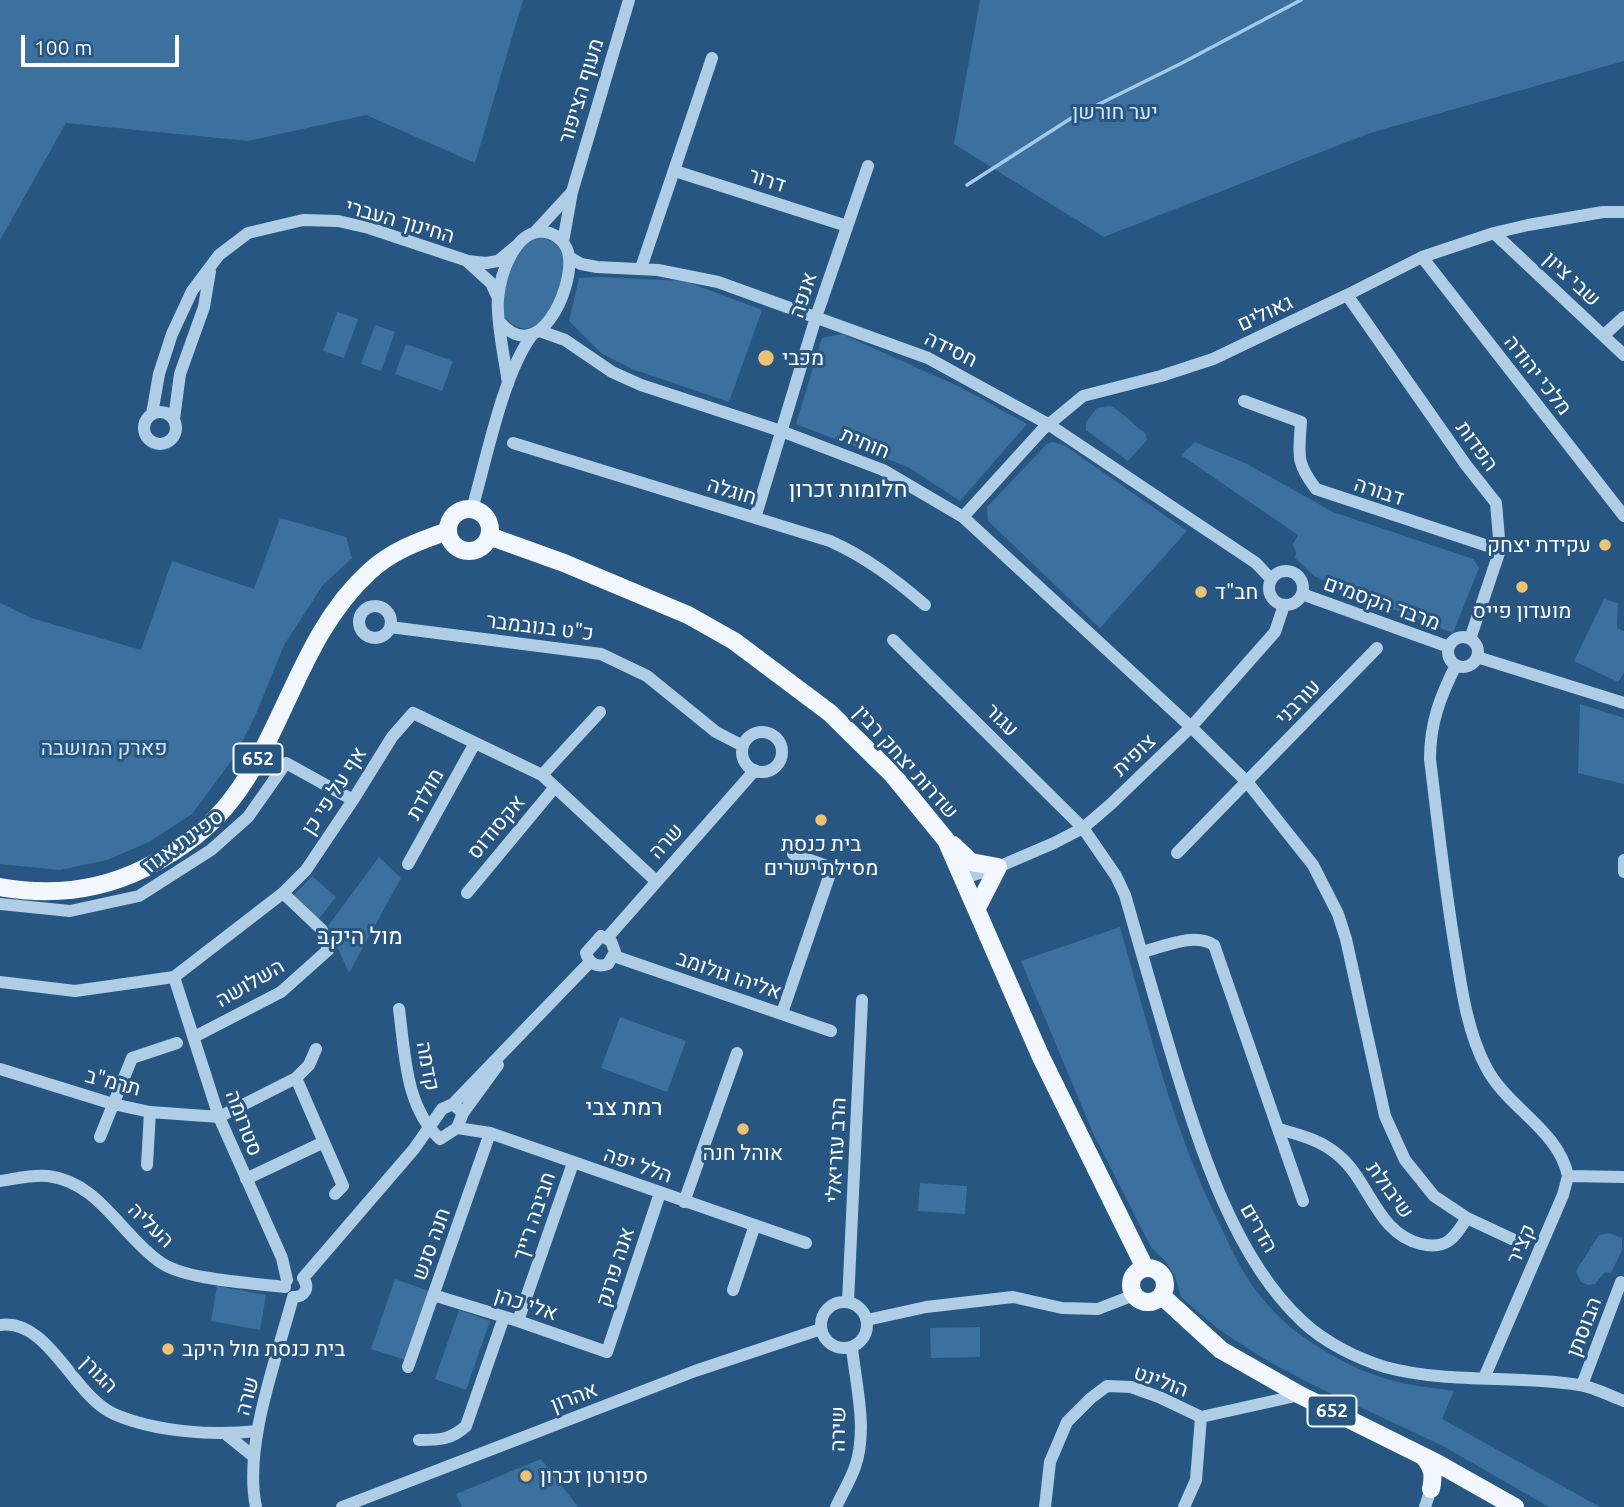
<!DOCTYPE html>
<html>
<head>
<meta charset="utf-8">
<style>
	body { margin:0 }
	#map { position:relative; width:1624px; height:1507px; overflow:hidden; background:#275682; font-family:Ubuntu,sans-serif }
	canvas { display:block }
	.scale { position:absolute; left:21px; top:35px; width:158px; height:32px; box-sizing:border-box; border:4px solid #fff; border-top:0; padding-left:9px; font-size:21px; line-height:24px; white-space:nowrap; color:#fff; -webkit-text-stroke:5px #275682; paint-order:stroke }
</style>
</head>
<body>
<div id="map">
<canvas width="1624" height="1507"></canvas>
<div class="scale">100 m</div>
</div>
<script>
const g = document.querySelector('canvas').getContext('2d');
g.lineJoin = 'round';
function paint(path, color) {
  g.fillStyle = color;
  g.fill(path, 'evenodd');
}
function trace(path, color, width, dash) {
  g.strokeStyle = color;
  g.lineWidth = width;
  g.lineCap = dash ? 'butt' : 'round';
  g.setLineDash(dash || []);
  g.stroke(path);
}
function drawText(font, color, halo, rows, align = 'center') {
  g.font = font + ' Ubuntu,Heebo,sans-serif';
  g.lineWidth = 6;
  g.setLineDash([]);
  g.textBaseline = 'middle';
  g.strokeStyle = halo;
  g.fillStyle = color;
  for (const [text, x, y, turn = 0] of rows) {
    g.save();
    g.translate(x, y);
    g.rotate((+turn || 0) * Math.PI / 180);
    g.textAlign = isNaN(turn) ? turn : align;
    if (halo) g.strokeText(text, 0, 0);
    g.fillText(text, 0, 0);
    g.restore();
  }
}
paint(new Path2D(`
	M0 0H523L475 163 366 115 248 141 66 123 0 240Z
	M980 0H1624V61L1370 133 1104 237 954 144Z
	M542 238C550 240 560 244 563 254 572 282 538 358 504 316 502 291 509 240 542 238Z
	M598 277 685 281 762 310 729 402 632 369 601 353 569 321 579 278Z
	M337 312 358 319 344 358 323 351Z
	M375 325 395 332 381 371 361 364Z
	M842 334 962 388 1027 424 960 501 908 467 796 424 822 338Z
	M406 344 453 361 442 391 395 374Z
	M1110 406C1119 409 1135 426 1145 433L1147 440 1128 461 1086 430V422L1097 408Z
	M1052 442 1064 445 1187 531 1100 628 988 521 987 507 1047 444Z
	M1195 442 1247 464 1333 512 1473 559 1479 568 1453 633 1335 586 1314 576 1295 558 1296 553 1293 544 1298 535 1181 455Z
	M280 518 346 537 352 558 323 585 284 645 256 714 235 756 192 814 149 842 107 860 60 870 0 864V603L31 618 141 650 172 561 254 589Z
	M1604 599 1618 603 1617 628 1624 631V673L1618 682 1574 661Z
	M1580 704 1624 718V784L1578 773Z
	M379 857 401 878 349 973 328 926Z
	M312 876 336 897 318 920 293 896Z
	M1120 927C1149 1029 1174 1134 1222 1229 1233 1253 1245 1278 1262 1298 1293 1338 1356 1374 1406 1384 1422 1387 1438 1388 1454 1391L1442 1419 1600 1507H1549L1443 1446 1313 1385 1266 1360 1218 1329 1181 1297 1175 1276 1165 1261 1151 1247 1093 1133 1021 961Z
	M620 1017 686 1041 667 1092 601 1068Z
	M920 1183 967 1186 965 1214 918 1211Z
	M1609 1233 1622 1238V1250L1611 1273 1605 1272 1595 1284 1588 1285 1581 1282 1576 1271 1599 1235Z
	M395 1279 429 1291 405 1360 371 1349Z
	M217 1286 266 1295 260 1330 211 1321Z
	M459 1310 490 1321 466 1390 435 1379Z
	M980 1327V1357L931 1358 930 1328Z
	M541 1459 578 1507H462L456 1494Z`), '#3c709f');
trace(new Path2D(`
	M967 185 1073 117 1182 63 1301 0`), '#a4c8e7', 3.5);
trace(new Path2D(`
	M675 171 847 226
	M535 232 571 193
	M1494 233 1624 355
	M563 242 572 192 629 0
	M569 257 581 264 597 267 658 270 718 282 928 358 1048 424 1256 563 1271 579
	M1422 257 1624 516
	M468 262 491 283 498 298
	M641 268 712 58
	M1347 295 1466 465 1496 503 1500 550 1470 639
	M499 321C538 368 573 290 569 257 568 245 558 234 545 232 515 228 500 275 498 299 496 321 505 360 508 384
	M540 331 565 340 612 372 641 385 781 431 883 470 963 517 1191 727 1248 783 1313 865 1338 914 1346 939 1385 1116 1405 1160 1434 1196 1467 1218 1512 1239
	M1604 335 1624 317
	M1244 401 1301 422C1299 454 1295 462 1316 489L1500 550
	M144 428a16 16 0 1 1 32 0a16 16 0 1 1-32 0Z
	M152 414 159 374 172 334 192 291 219 255 248 233 303 220 338 221 369 228 468 261 486 263 498 261 516 246
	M174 419 180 374 204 307 210 271
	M513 443 830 541C866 557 896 580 925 605
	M472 509C487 458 502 376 532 335
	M963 517 1042 430 1083 396 1161 376 1213 359 1347 295 1422 257 1494 233 1528 225 1603 212H1624
	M755 518 816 317 868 166
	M1269 588a17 17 0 1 1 34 0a17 17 0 1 1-34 0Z
	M1302 594 1449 647
	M359 622a16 16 0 1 1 32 0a16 16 0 1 1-32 0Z
	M390 627 601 654 647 676 716 732 743 746
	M1448 652a15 15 0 1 1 30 0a15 15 0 1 1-30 0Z
	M893 640 1083 828 1116 876 1125 895C1141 951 1157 1007 1174 1063 1200 1148 1235 1259 1302 1321 1324 1342 1356 1358 1385 1367 1448 1384 1515 1375 1579 1385 1594 1387 1610 1396 1624 1401
	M1477 657 1624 703
	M1456 665C1440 697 1430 723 1430 759 1438 824 1445 890 1456 954 1462 992 1468 1033 1486 1067 1507 1108 1558 1129 1568 1176
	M742 752a20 20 0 1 1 40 0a20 20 0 1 1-40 0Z
	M542 775 600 712
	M1177 853 1377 648
	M1624 860V872
	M408 864 475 743
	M964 878 998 867 1054 843 1083 828 1111 804 1191 727 1275 632 1284 605
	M467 893 555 787
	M0 904 70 911 139 896 211 850 248 817 286 763 353 800
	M601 936 611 941 615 952 608 964C598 968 589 964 586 953Z
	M607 938 755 770
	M1142 952C1164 947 1193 932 1214 945L1303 1201
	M614 956 831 1031
	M174 977 219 1117 282 1258 287 1280
	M0 982 75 991 174 977 283 893 306 870 353 800 392 737 413 713 542 775 656 881
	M399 1009C405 1053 405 1107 440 1139L457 1128 463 1113 453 1104
	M782 1013 832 868 793 854
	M194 1037 281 992 328 950 322 930 283 893
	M0 1069 113 1104 150 1112 219 1117 296 1078 309 1065 316 1049
	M296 1078 343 1186 335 1194
	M463 1113 498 1065
	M457 1128 490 1133 806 1243
	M1279 1129C1300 1135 1321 1140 1338 1155 1370 1181 1376 1233 1421 1244 1447 1250 1454 1238 1467 1218
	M100 1137 132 1058 177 1043
	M147 1165 150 1112
	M246 1179 324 1142
	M0 1181C15 1179 33 1174 48 1176 99 1182 121 1235 160 1262 184 1280 253 1283 285 1287
	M684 1202 737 1053
	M303 1278 414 1149 442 1109 453 1104 590 962
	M733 1290 755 1225
	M433 1295 518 1321 607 1352 660 1193
	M293 1297C305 1297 310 1288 303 1278
	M821 1325a23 23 0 1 1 46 0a23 23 0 1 1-46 0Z
	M848 1302 862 1000
	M867 1320 926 1307 1013 1297 1062 1308 1098 1309 1134 1295
	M518 1321 573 1163
	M0 1325C49 1318 73 1396 114 1414 155 1432 214 1436 257 1431
	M408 1367 490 1133
	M1484 1378 1563 1195 1568 1176 1624 1177
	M1582 1385 1621 1282
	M227 1435 253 1456
	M419 1440C439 1440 451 1440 466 1426L504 1317
	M256 1507C243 1445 277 1358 293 1297
	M342 1507 695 1371 821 1329
	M836 1507C842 1494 850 1481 855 1467 868 1430 856 1386 852 1348
	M1045 1507 1050 1462 1067 1422 1091 1398 1107 1386 1131 1387 1159 1397 1201 1417 1300 1395
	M1184 1507 1196 1480 1201 1417
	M1425 1507 1431 1489`), '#b0cde6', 12);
trace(new Path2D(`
	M448 530a21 21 0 1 1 42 0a21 21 0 1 1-42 0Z
	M489 536 564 563 688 615 734 641 830 713 892 774 946 840 1040 1055 1145 1268
	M953 845 971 862 998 867 977 908
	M0 887C50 896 99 891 145 868 178 851 209 830 232 799 286 729 301 634 369 572 391 551 419 541 448 531
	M1131 1285a17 17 0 1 1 34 0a17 17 0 1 1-34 0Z
	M1162 1296 1221 1350 1300 1395 1437 1463 1515 1507
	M1424 1457C1433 1468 1434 1475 1431 1489`), '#f1f7fd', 18);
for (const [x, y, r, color] of [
	[766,358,9,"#eec275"],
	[1605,545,7,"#eec275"],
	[1522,587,7,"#eec275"],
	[1201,592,7,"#eec275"],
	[821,820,7,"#eec275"],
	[743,1129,7,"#eec275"],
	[168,1349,7,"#eec275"],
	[526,1476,7,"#eec275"]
]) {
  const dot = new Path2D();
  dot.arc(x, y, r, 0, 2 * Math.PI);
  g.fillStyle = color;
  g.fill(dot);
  trace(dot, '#275682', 2.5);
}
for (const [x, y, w] of [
	[258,759,49],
	[1332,1411,49]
]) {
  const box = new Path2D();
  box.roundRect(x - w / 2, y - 15.5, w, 31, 5);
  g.fillStyle = '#275682';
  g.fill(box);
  trace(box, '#fff', 2);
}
drawText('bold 19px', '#fff', null, [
	["652",258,759],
	["652",1332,1411]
]);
drawText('21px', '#fff', '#275682', [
	["מעוף הציפור",581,91,-73],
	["דרור",767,180,18],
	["החינוך העברי",400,221,16],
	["שבי ציון",1572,279,43],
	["אנפה",803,295,-72],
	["גאולים",1265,313,-25],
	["חסידה",951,349,26],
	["מלכי יהודה",1538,375,52],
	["חוחית",865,443,22],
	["הפדות",1477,446,54],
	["חוגלה",732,491,17],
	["דבורה",1379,491,18],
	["מרבד הקסמים",1382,603,20],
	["כ\"ט בנובמבר",540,627,7],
	["עורבני",1298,702,-46],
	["עגור",1002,720,45],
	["צופית",1134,755,-44],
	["שדרות יצחק רבין",906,762,48],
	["אף על פי כן",334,791,-57],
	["מולדת",425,794,-61],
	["אקסודוס",496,827,-50],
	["ספינת אגוז",183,841,-36],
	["שרה",666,841,-48],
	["אליהו גולומב",729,975,19],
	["השלושה",250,983,-30],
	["קדמה",428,1066,79],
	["תרמ\"ב",113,1082,15],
	["סטרומה",244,1123,69],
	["הרב עזריאלי",836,1150,-87],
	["הלל יפה",638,1165,19],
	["שיבולת",1390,1190,54],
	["חביבה רייך",534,1216,-71],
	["העליה",151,1225,44],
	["הדרים",1259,1228,60],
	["חנה סנש",431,1244,-70],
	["קציר",1521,1244,-66],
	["אנה פרנק",615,1267,-72],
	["אלי כהן",526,1304,18],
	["הבוסתן",1584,1327,-69],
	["הגורן",99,1374,45],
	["הולינט",1161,1381,20],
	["שרה",247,1396,-75],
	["אהרון",574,1397,-21],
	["שירה",838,1429,-89]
]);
drawText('21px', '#d3e5f5', '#275682', [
	["יער חורשן",1115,112],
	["פארק המושבה",104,748]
]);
drawText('21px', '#fff', '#275682', [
	["מכבי",782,358],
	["עקידת יצחק",1591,545,"right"],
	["חב\"ד",1215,592],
	["מועדון פייס",1522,611,"center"],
	["בית כנסת",821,844,"center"],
	["מסילת ישרים",821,868,"center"],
	["אוהל חנה",743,1153,"center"],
	["בית כנסת מול היקב",182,1349],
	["ספורטן זכרון",540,1476]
], 'left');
drawText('23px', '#fff', '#275682', [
	["חלומות זכרון",848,489],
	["מול היקב",360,936],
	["רמת צבי",624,1107]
]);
</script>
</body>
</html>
